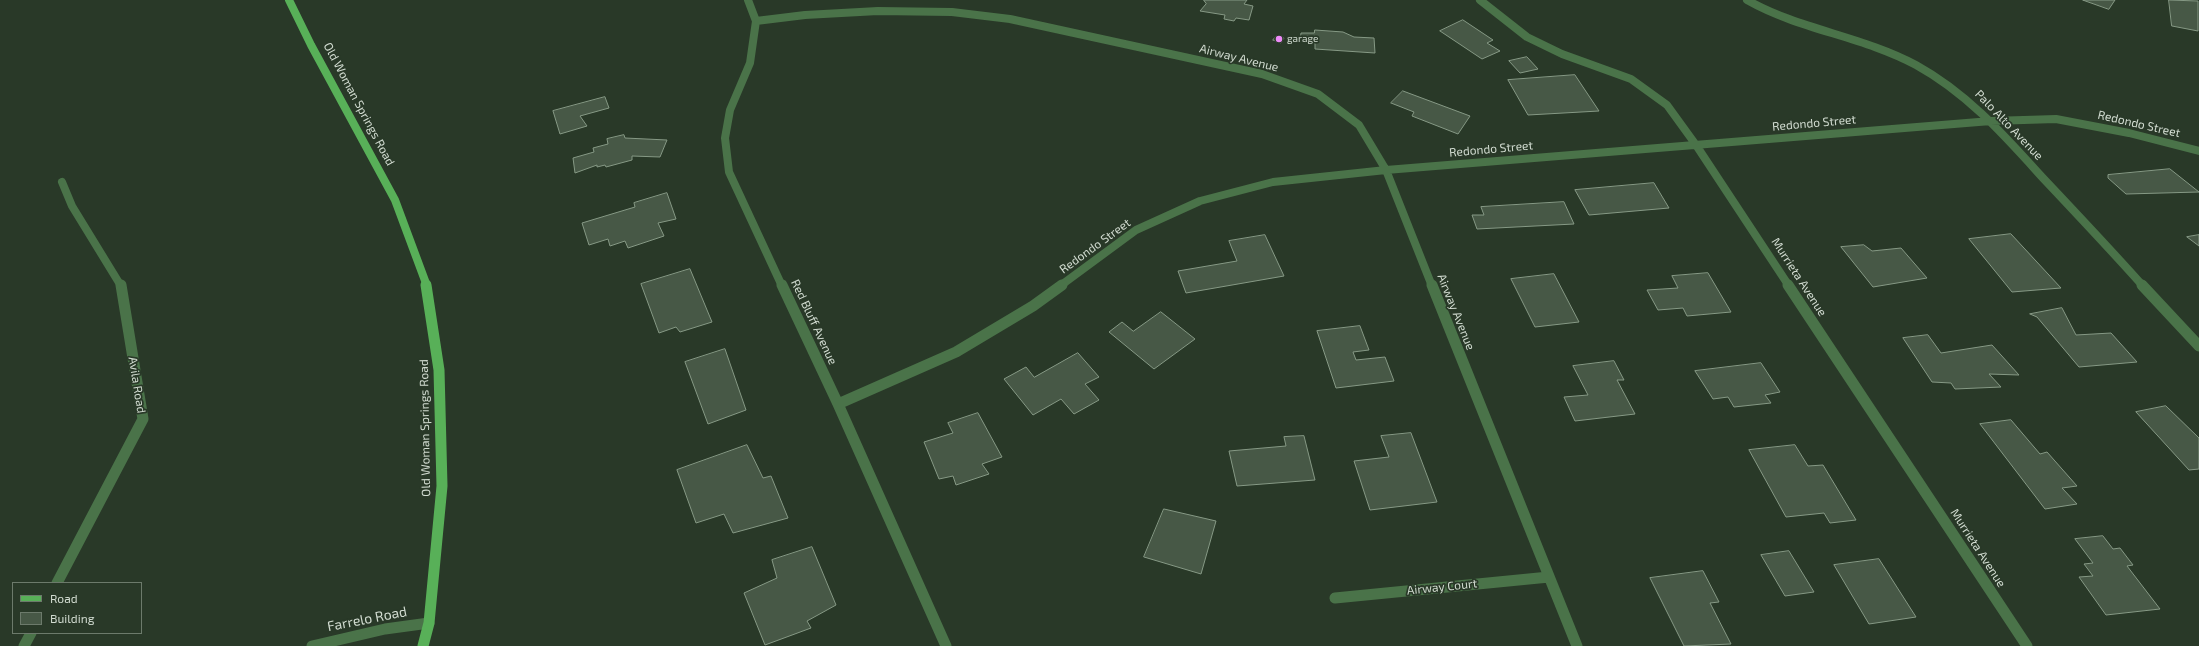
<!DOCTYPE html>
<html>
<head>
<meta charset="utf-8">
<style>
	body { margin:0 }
	#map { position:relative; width:2199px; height:646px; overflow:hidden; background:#293928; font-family:"Exo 2",sans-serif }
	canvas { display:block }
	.legend { position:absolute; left:12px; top:582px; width:130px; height:52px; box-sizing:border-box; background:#293928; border:1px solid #6c7a6b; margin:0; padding:5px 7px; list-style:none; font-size:12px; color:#d1dbd0 }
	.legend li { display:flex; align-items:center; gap:8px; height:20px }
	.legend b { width:20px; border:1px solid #6c7a6b }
</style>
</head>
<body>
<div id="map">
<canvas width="2199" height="646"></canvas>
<ul class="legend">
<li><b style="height:5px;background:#58b058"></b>Road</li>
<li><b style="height:11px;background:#475846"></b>Building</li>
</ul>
</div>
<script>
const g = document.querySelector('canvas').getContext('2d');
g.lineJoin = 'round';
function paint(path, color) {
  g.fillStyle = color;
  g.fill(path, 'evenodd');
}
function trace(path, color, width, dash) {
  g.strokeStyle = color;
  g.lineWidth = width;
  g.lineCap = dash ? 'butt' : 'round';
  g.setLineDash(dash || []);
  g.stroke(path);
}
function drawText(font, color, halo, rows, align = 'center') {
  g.font = font + ' "Exo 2",sans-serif';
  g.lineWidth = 3.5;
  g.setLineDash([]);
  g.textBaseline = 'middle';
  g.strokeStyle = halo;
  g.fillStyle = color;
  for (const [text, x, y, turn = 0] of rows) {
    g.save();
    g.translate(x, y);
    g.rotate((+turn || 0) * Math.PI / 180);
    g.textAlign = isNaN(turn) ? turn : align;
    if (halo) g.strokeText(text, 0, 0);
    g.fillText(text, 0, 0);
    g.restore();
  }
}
const building = new Path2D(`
	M1204 0H1247L1244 4 1253 6 1249 20 1236 18 1234 21 1224 19 1225 15 1200 11 1206 4Z
	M2083 0H2115L2109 9Z
	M2169 0 2198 1V31L2172 26Z
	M1463 20 1493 40 1487 43 1500 51 1482 59 1440 31Z
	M1315 30 1343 32 1354 37 1374 38 1375 53 1315 49V43L1300 41 1301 33H1314Z
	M1277 36 1284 38 1281 43 1273 40Z
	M1527 57 1538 69 1520 73 1509 61Z
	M1575 75 1599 111 1528 115 1508 80Z
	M1403 91 1470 116 1458 134 1412 116 1414 112 1391 103Z
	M605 97 609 108 580 116 587 126 560 134 553 111Z
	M624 135 625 138 667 140 660 157 632 156V160L606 167 605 165 597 167V165L575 173 573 158 594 152 593 148 608 144 607 139Z
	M2170 169 2199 192 2126 194 2108 178V175Z
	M1654 183 1669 208 1589 215 1575 190Z
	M667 193 676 219 658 223 664 236 628 248 625 241 610 246 608 239 589 245 582 223 635 207 634 203Z
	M1564 202 1574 224 1477 229 1472 215H1484L1481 207Z
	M2011 234 2061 288 2012 292 1969 239Z
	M1265 235 1284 276 1186 293 1178 271 1237 261 1229 241Z
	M2199 235V246L2187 237Z
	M1864 245 1872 251 1901 248 1927 278 1873 287 1841 247Z
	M690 269 712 322 680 332 676 327 659 333 641 284Z
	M1708 273 1731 312 1687 316 1683 308 1658 310 1647 290 1678 288 1672 276Z
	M1554 274 1579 322 1535 327 1511 279Z
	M2062 308 2076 335 2111 333 2137 362 2079 367 2037 317 2030 314Z
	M1161 312 1195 339 1154 369 1109 332 1122 322 1133 331Z
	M1360 326 1369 350 1353 352 1356 360 1385 357 1394 381 1336 388 1317 331Z
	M1928 335 1941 353 1992 345 2019 375 1989 374 2001 387 1955 389 1951 383 1932 382 1903 338Z
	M725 349 746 410 708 424 685 362Z
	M1078 353 1099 377 1085 384 1099 400 1074 414 1061 399 1033 415 1004 379 1026 367 1034 377Z
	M1614 361 1624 380H1617L1635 414 1575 421 1564 397 1588 395 1573 366Z
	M1761 363 1780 392 1765 395 1771 403 1734 407 1728 397 1713 399 1695 371Z
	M2166 406 2199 438V469L2189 470 2136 412Z
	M978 413 1002 457 982 464 989 474 956 485 953 476 939 479 924 442 953 433 948 423Z
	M2011 420 2040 454 2047 452 2077 486 2062 488 2077 504 2045 509 1980 424Z
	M1411 433 1437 502 1370 510 1354 461 1389 457 1381 436Z
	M1304 436 1315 480 1237 486 1229 451 1286 446 1284 437Z
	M747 445 763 478 771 476 788 518 733 533 724 514 696 523 677 470Z
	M1795 445 1808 466 1823 465 1856 520 1830 523 1824 513 1786 517 1749 450Z
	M1164 509 1216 521 1201 574 1144 557Z
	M2103 536 2113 549 2120 548 2133 565 2127 566 2160 609 2106 615 2079 577 2093 576 2084 564 2093 563 2075 539Z
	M812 547 836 605 807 621 811 628 765 645 744 593 777 578 772 560Z
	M1789 551 1814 592 1785 596 1761 555Z
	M1879 559 1916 617 1869 624 1834 565Z
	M1703 571 1719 602 1710 603 1731 644 1684 646 1650 578Z`);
paint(building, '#475846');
trace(building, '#869985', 1);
trace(new Path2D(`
	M748 0 756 21 750 63 730 110 725 138 729 172 782 286
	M1480 0 1527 37 1562 54 1631 79 1667 105 1696 145 1789 286
	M1747 0C1800 30 1862 36 1916 65 1967 93 2004 135 2042 177 2076 213 2110 249 2143 286
	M756 21 805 15 878 11 952 12 1010 19 1262 74 1318 94 1359 125 1386 170 1432 286
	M62 182 72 206 121 286
	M1060 286 1136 230 1200 201 1273 182 1386 170 1991 121 2056 119 2129 133 2199 151`), '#4a7349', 8);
trace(new Path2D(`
	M782 285 838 404 946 646
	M1432 285 1577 646
	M1788 285 2027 646
	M2142 285 2199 346
	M838 404 956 352 1033 306 1062 285
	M57 583 143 419 121 285
	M1335 598 1549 577
	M24 646 31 633
	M312 646 385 629 429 623`), '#4a7349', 11);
trace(new Path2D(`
	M289 0 311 45 395 200 427 286`), '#58b058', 8);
trace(new Path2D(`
	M423 646 429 623 442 486 439 370 426 285`), '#58b058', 11);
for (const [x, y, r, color] of [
	[1279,39,4,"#ee8bf8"]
]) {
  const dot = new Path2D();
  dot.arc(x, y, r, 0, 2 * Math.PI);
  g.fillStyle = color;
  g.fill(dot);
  trace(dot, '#293928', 1.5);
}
drawText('10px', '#d1dbd0', '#293928', [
	["garage",1287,39]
], 'left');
drawText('12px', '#d1dbd0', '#293928', [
	["Airway Avenue",1239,58,14],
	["Old Woman Springs Road",359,104,62],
	["Redondo Street",1814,123,-5],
	["Redondo Street",2139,124,13],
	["Palo Alto Avenue",2009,125,46],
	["Redondo Street",1491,149,-5],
	["Redondo Street",1095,246,-36],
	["Murrieta Avenue",1799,277,57],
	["Airway Avenue",1456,312,68],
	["Red Bluff Avenue",814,322,65],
	["Avila Road",137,385,81],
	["Old Woman Springs Road",425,428,-91],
	["Murrieta Avenue",1978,548,57],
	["Airway Court",1442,587,-6]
]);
drawText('14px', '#d1dbd0', '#293928', [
	["Farrelo Road",367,619,-11]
]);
</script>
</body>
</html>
